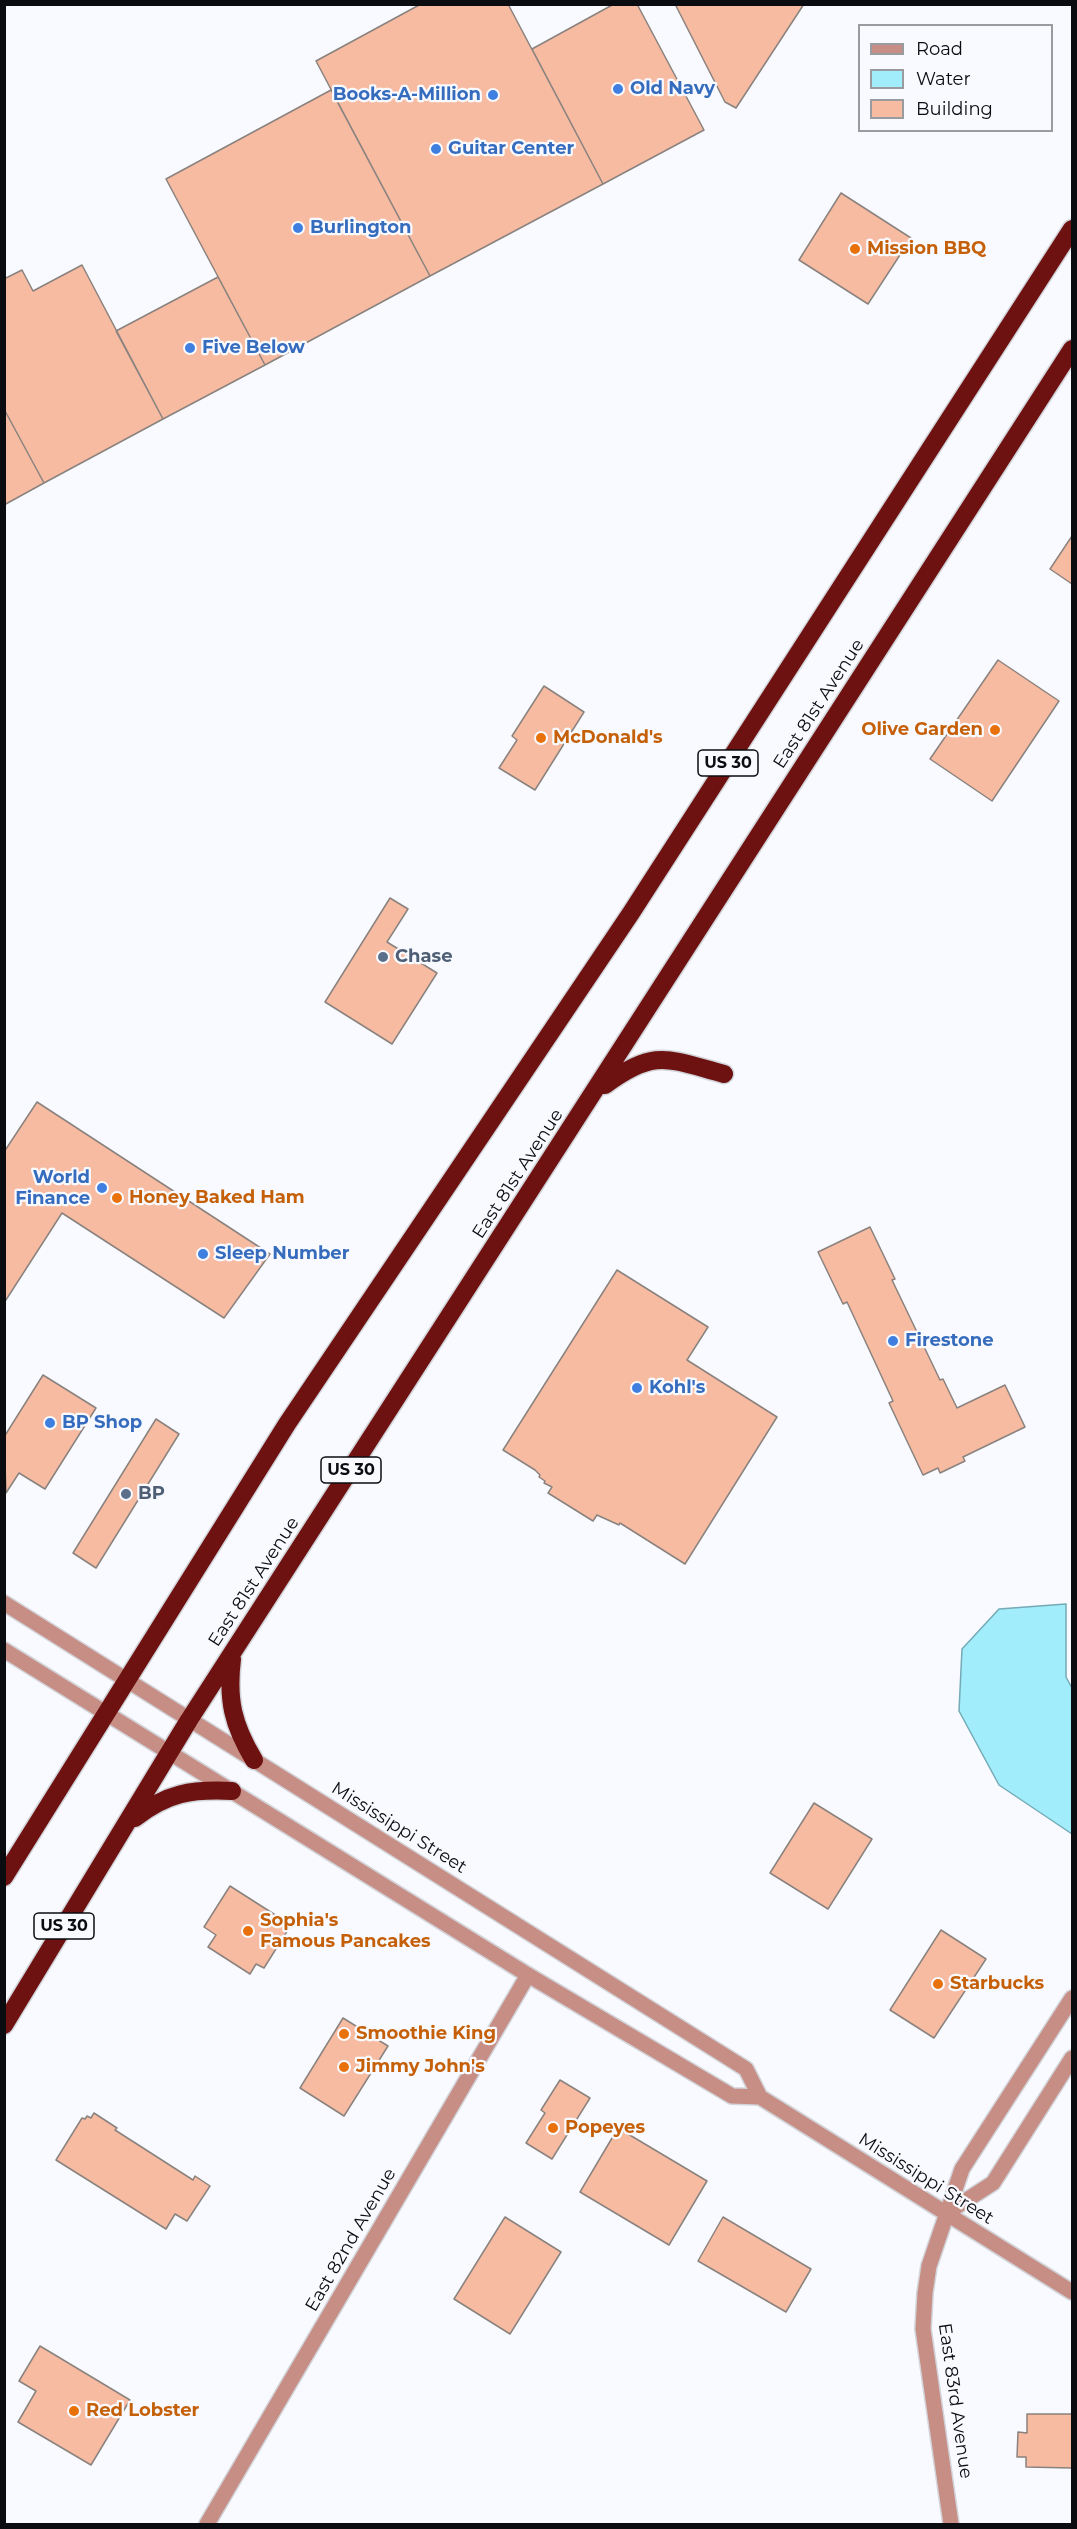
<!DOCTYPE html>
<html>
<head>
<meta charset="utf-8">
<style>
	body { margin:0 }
	#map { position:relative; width:1077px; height:2529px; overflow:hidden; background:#f8faff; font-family:Montserrat,sans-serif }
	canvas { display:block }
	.frame { position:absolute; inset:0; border:6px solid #0b0c0f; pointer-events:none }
	.legend { position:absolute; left:858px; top:24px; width:195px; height:108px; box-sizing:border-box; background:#f8faff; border:2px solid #999b9f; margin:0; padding:8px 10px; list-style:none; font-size:18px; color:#0b0c0f }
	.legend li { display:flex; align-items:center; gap:12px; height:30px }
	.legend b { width:30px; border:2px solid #999b9f }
</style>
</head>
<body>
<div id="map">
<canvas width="1077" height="2529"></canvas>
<div class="frame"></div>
<ul class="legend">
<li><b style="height:8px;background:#c78e86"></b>Road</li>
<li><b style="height:16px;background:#a1edfc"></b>Water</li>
<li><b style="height:16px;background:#f7bba2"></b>Building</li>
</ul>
</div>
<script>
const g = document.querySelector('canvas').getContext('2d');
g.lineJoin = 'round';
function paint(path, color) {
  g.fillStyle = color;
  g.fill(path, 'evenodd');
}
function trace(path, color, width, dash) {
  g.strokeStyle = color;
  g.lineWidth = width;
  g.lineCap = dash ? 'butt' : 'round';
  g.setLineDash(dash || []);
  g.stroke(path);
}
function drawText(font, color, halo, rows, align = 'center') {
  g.font = font + ' Montserrat,sans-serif';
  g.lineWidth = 4.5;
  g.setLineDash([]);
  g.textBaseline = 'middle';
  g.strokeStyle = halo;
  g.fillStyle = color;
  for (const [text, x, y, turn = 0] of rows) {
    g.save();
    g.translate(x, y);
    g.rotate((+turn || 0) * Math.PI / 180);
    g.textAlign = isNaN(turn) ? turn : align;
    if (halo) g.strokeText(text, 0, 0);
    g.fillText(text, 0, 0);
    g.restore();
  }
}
const water = new Path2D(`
	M1066 1604V1677L1072 1688V1834L999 1785 959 1711 962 1649 999 1609Z`);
paint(water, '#a1edfc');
trace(water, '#74aab5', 1.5);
const building = new Path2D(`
	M421 4H508L603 184 430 276 316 61Z
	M614 4H637L704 130 603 184 532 49Z
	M675 4H804L736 108 725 102Z
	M331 90 430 276 265 365 166 179Z
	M841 193 911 238 868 304 799 260Z
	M82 265 163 419 44 483 4 409V279L22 270 33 291Z
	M218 277 265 365 163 419 116 331Z
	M4 409 44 483 4 505Z
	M1072 536V584L1050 569Z
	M998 660 1059 701 992 801 930 759Z
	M544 686 584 712 535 790 499 768 517 740 512 736Z
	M390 898 408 909 387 942 437 973 392 1044 325 1002Z
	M37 1102 270 1254 224 1318 62 1213 4 1303V1152Z
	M870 1227 895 1279 892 1280 940 1380 943 1379 957 1408 1005 1385 1025 1427 963 1457 965 1461 940 1473 938 1468 923 1475 889 1403 893 1401 847 1302 843 1304 818 1252Z
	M617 1270 708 1327 687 1360 777 1417 685 1564 620 1523 619 1525 597 1515 593 1521 548 1493 552 1487 544 1483 545 1481 539 1477 540 1475 535 1470 503 1450Z
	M43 1375 96 1408 45 1489 19 1473 6 1493 4 1437Z
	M156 1419 179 1434 96 1568 73 1553Z
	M814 1803 872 1839 828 1909 770 1873Z
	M230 1886 291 1925 264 1968 256 1964 250 1974 208 1947 216 1935 204 1927Z
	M941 1930 986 1959 934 2038 890 2010Z
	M343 2018 388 2046 344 2116 300 2088Z
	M560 2080 590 2098 552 2159 526 2143 545 2113 541 2110Z
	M94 2113 117 2128 115 2130 193 2180 195 2176 210 2186 187 2221 175 2214 166 2229 56 2160 82 2118 85 2119 87 2116 91 2118Z
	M618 2128 707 2181 669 2245 580 2192Z
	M505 2217 561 2252 510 2334 454 2299Z
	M723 2217 811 2269 786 2312 698 2261Z
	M40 2346 130 2400 91 2465 18 2422 36 2391 19 2381Z
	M1027 2414H1072V2468L1026 2467V2457H1017L1018 2432 1027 2433Z`);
paint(building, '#f7bba2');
trace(building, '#8a827e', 1.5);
const minor = new Path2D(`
	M4 1603 746 2069 760 2097
	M4 1650 528 1975 732 2096 760 2097 1072 2292
	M945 2214 993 2183 1072 2058
	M207 2524 528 1975
	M951 2524 923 2329 925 2293 929 2266 962 2169 1072 1998`);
const highway = new Path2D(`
	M605 1085C655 1048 668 1059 724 1074
	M232 1659C227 1700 233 1725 254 1760
	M135 1818C167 1793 191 1789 232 1791
	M4 1877 287 1424 631 913 1072 229
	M4 2025 189 1720 1072 349`);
trace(minor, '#d2d4d9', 18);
trace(highway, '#d2d4d9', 21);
trace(minor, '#c78e86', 15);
trace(highway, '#6e1211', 18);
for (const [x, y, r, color] of [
	[618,89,6,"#3f7fe0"],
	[493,95,6,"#3f7fe0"],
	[436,149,6,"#3f7fe0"],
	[298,228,6,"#3f7fe0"],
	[855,249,6,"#e8710a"],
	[190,348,6,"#3f7fe0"],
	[995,730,6,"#e8710a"],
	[541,738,6,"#e8710a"],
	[383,957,6,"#5c6f8a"],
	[102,1188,6,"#3f7fe0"],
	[117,1198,6,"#e8710a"],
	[203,1254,6,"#3f7fe0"],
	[893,1341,6,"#3f7fe0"],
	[637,1388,6,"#3f7fe0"],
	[50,1423,6,"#3f7fe0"],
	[126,1494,6,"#5c6f8a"],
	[248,1931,6,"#e8710a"],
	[938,1984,6,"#e8710a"],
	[344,2034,6,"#e8710a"],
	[344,2067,6,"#e8710a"],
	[553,2128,6,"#e8710a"],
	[74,2411,6,"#e8710a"]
]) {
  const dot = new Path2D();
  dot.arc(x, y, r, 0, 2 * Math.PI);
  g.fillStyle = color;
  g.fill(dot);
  trace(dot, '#f8faff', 2);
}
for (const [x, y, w] of [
	[728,763,60],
	[351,1470,60],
	[64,1926,60]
]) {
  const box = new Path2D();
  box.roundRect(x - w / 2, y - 13, w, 26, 4.5);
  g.fillStyle = '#f8faff';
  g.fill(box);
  trace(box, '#0b0c0f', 1.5);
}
drawText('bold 16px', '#0b0c0f', null, [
	["US 30",728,763],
	["US 30",351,1470],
	["US 30",64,1926]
]);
drawText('bold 18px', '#366cbe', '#f8faff', [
	["Old Navy",630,89],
	["Books-A-Million",481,95,"right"],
	["Guitar Center",448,149],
	["Burlington",310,228],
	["Five Below",202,348],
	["World",90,1178,"right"],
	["Finance",90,1199,"right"],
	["Sleep Number",215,1254],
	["Firestone",905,1341],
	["Kohl's",649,1388],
	["BP Shop",62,1423]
], 'left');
drawText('bold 18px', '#c56008', '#f8faff', [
	["Mission BBQ",867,249],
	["Olive Garden",983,730,"right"],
	["McDonald's",553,738],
	["Honey Baked Ham",129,1198],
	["Sophia's",260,1921],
	["Famous Pancakes",260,1942],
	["Starbucks",950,1984],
	["Smoothie King",356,2034],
	["Jimmy John's",356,2067],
	["Popeyes",565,2128],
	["Red Lobster",86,2411]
], 'left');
drawText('18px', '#0b0c0f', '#f8faff', [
	["East 81st Avenue",819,704,-57],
	["East 81st Avenue",518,1174,-57],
	["East 81st Avenue",254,1582,-57],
	["Mississippi Street",399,1828,32],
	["Mississippi Street",926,2179,32],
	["East 82nd Avenue",351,2240,-60],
	["East 83rd Avenue",955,2401,82]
]);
drawText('bold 18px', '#4e5e75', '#f8faff', [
	["Chase",395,957],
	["BP",138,1494]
], 'left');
</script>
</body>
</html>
